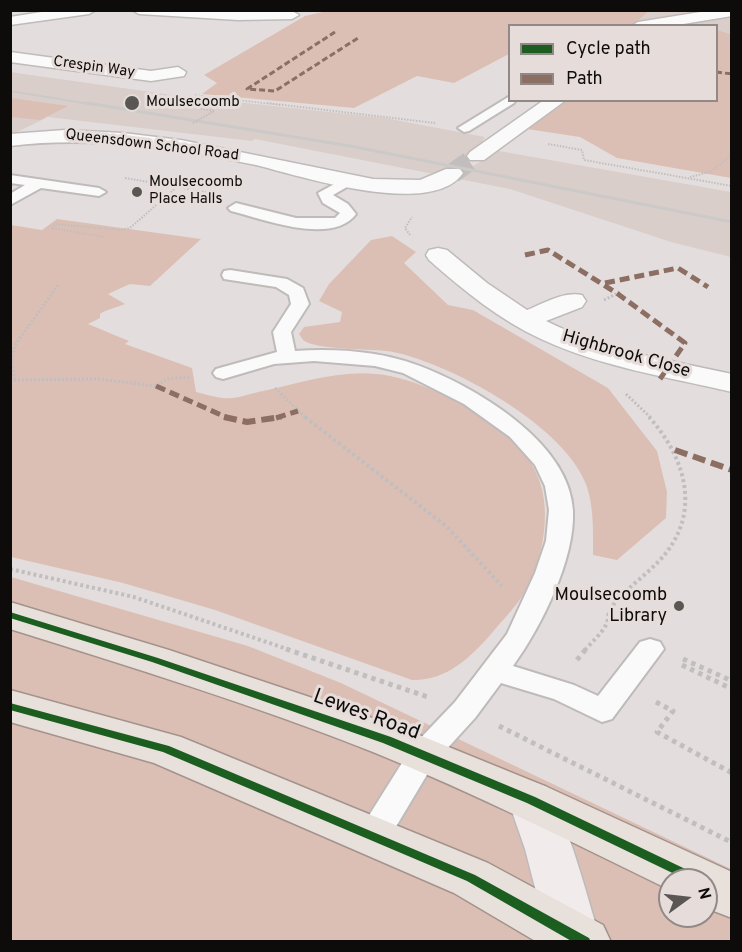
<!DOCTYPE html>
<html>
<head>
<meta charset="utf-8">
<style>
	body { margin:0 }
	#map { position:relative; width:742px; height:952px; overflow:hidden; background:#e3dedd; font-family:Overpass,sans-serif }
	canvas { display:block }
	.frame { position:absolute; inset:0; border:12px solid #0e0c0b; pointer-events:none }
	.legend { position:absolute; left:508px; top:24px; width:210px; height:78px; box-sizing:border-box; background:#e6ddda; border:2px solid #908987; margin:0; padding:8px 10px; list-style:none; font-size:18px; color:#0e0c0b }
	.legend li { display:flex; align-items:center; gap:12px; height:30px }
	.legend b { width:30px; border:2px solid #908987 }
	.north { position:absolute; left:658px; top:868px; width:60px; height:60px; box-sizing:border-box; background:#e6ddda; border:2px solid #908987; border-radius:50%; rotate:75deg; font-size:16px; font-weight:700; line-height:24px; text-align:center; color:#0e0c0b }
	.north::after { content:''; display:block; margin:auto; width:21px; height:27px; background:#595654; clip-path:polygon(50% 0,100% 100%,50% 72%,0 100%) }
</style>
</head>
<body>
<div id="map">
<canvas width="742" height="952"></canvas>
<div class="frame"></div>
<ul class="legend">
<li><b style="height:8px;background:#1b5e20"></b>Cycle path</li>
<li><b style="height:8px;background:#8d6e63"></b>Path</li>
</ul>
<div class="north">N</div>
</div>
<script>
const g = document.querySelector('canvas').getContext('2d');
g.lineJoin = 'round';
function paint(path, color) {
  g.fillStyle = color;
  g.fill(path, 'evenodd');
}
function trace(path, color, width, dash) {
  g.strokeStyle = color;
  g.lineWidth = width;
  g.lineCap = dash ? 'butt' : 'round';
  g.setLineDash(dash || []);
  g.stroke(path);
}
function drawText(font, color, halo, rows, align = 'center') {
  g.font = font + ' Overpass,sans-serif';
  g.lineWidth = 6;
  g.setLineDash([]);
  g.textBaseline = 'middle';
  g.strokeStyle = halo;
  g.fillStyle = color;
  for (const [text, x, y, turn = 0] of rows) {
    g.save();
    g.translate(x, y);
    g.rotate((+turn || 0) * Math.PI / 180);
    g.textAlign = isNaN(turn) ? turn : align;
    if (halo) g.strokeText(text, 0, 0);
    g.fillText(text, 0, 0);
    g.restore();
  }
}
paint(new Path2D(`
	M649 11H731V34L717 30 716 26 632 25Z
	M10 72 172 95 385 118 485 137 479 147 457 163 473 166 499 151 731 192V257L671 242 510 189 255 139 252 141 48 117 11 135Z`), '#d9ceca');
paint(new Path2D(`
	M327 11H649L633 25H635L510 26 509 54 454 83 417 76 354 108 202 94 217 83 204 75 305 16Z
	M717 30 731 34V178L617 158 580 137 527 129 567 101 716 100Z
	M11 98 68 106 40 120 11 117Z
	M57 219 201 239 150 286 130 284 108 294 125 304C116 308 107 309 100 314V318L88 324 129 341 125 344 192 368 196 392C205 394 214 397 223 398 235 400 251 393 263 391 322 378 364 361 423 386 465 403 521 432 538 477 553 513 542 563 523 595 514 609 501 622 491 634 470 658 446 681 412 680L215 610 123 583 11 557V225L42 230Z
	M392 236 416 252 404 263 448 305 473 310 608 388 657 451 667 492 666 518 617 560 593 555C593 532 594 509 587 487 567 427 452 364 393 352 372 348 317 351 303 340L299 334 304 327 340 322 342 312 319 301 329 284 371 240Z
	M11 577 248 646 341 683 731 869V941L11 942ZM670 880H706V916H670Z`), '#dcbfb4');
trace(new Path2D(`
	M453 173 477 156`), '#c3bebe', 20, [20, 10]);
const lane = new Path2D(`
	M510 96V100H516L514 103 469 131 464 132 458 128Z
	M10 175 99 188 106 192 99 196 41 188 10 205V194L25 185 10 183Z
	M349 176 356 180 354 183 333 195 348 204 356 214C332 246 263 219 231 211L228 208 236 203 296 218H335L340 213 323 203 318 193Z
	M230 270 287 279 303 288 309 304 291 332 295 351C334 348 380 351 417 365 474 386 570 442 573 511 575 560 541 627 513 666L574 685 598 696 640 642 650 639 660 642 664 649 612 719 602 722 554 699 501 683 475 718 434 763 385 845 374 849 363 845 358 835 363 825 412 747 455 702 507 634 535 573 546 541 549 510 545 486 535 465 510 437 464 404 403 373 375 366 314 361 274 364 223 379 216 377 213 373 216 369 277 352 273 332 291 304 289 295 276 287 224 279 222 275 224 271Z`);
const street = new Path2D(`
	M54 10H96L89 14 10 25V17Z
	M132 10 292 11 299 15 292 19 238 20 139 14Z
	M713 10H732V16L671 26H631L638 22Z
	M10 52 151 71 178 67 186 72 184 76 151 81 10 62Z
	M544 100H566L484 160H470L467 156 470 152Z
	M65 130 123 133 181 140 373 179 420 180 446 169H460L463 173C432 219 300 176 256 165 222 158 187 152 152 147 105 142 58 140 10 146V134Z
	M438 248 447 250 487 283 527 310C544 303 564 291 582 295L586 301 582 307 546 321C605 350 668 360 732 374V392C668 377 601 367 541 339 500 320 464 291 429 260L426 255 429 250Z`);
const secondary = new Path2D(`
	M531 781 547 787C572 835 585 889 601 942H549L525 849 508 800 515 787Z`);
const primary = new Path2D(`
	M10 602 169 650 402 728 547 787 732 872V918L706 908V880H670V890C572 842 474 793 373 752 254 705 132 667 10 629Z
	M10 690 181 737 488 863 603 925 611 942H537L454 893 154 763 10 722Z`);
trace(lane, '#bebbba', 4);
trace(street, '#bebbba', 3);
trace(secondary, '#bebbba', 3);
trace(primary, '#a3938c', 3);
trace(new Path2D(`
	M195 95 280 105`), '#c0bebe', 1.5, [1.5, 1.5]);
trace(new Path2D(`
	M267 103 435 123
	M183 105 214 111
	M548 144 582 150 584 160 732 186
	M690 177 710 172 732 155
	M125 178 212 193
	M410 235 405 228 412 217
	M104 237 51 228 56 224 121 230 130 228 178 186`), '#c0bebe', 2, [1.5, 1.5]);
trace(new Path2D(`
	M604 300 620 292
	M10 380 98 379 156 386 167 379 190 377
	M15 380 11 362 15 345 58 285
	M275 388 306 418
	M626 394 651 418`), '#c0bebe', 3, [2, 2]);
trace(new Path2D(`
	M305 417 446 526 502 586
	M10 569 134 597 290 650
	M585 650C592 642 601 634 606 625 609 620 607 613 611 608 624 590 645 576 660 560 702 515 687 459 649 417`), '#c0bebe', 4, [3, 3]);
trace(new Path2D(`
	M286 649 428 697
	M683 659 732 681
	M577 660 586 649
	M682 665 732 689
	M656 702 673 711 657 732 732 773
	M499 726 731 842`), '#c0bebe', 5, [4.5, 4.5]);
paint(lane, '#fbfafa');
paint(street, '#fbfafa');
paint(secondary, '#f1eceb');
paint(primary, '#e8e0db');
trace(new Path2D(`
	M10 91 96 105`), '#cbcac9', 2);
trace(new Path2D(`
	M87 103 350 146 732 222`), '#cbcac9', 3);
trace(new Path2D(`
	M193 123 214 111`), '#c0bebe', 2, [1.5, 1.5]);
trace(new Path2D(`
	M335 32 247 89 275 91 358 38
	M716 72 732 74`), '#8d6e63', 3, [6, 3]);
trace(new Path2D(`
	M525 255 548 250 618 294 685 343 660 379
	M605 283 678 268 708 287
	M156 386 228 418
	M276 418 298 411`), '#8d6e63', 5, [10, 5]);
trace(new Path2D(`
	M224 417 247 422 281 417
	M675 450 732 470`), '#8d6e63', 6, [13, 6]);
paint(new Path2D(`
	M10 612 158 658 391 737 535 797 702 877 704 880H687L527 803 383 743 152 662 10 618Z
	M10 703 169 746 475 875 589 938 591 942H573L467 881 163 752 10 710Z`), '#1b5e20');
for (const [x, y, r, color] of [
	[132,103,8,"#595654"],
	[137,192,6,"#595654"],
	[679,606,6,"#595654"]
]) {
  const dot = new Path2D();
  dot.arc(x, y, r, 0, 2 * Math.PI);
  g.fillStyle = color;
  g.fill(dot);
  trace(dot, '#e6ddda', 2);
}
drawText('15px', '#0e0c0b', '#e6ddda', [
	["Crespin Way",94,68,8],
	["Queensdown School Road",152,146,7]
]);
drawText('15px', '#0e0c0b', '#e6ddda', [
	["Moulsecoomb",146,103],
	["Moulsecoomb",149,183],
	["Place Halls",149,200]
], 'left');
drawText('18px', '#0e0c0b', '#e6ddda', [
	["Highbrook Close",626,355,16]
]);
drawText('18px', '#0e0c0b', '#e6ddda', [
	["Moulsecoomb",667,596],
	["Library",667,617]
], 'right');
drawText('21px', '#0e0c0b', '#e6ddda', [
	["Lewes Road",366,716,20]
]);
</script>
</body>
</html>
